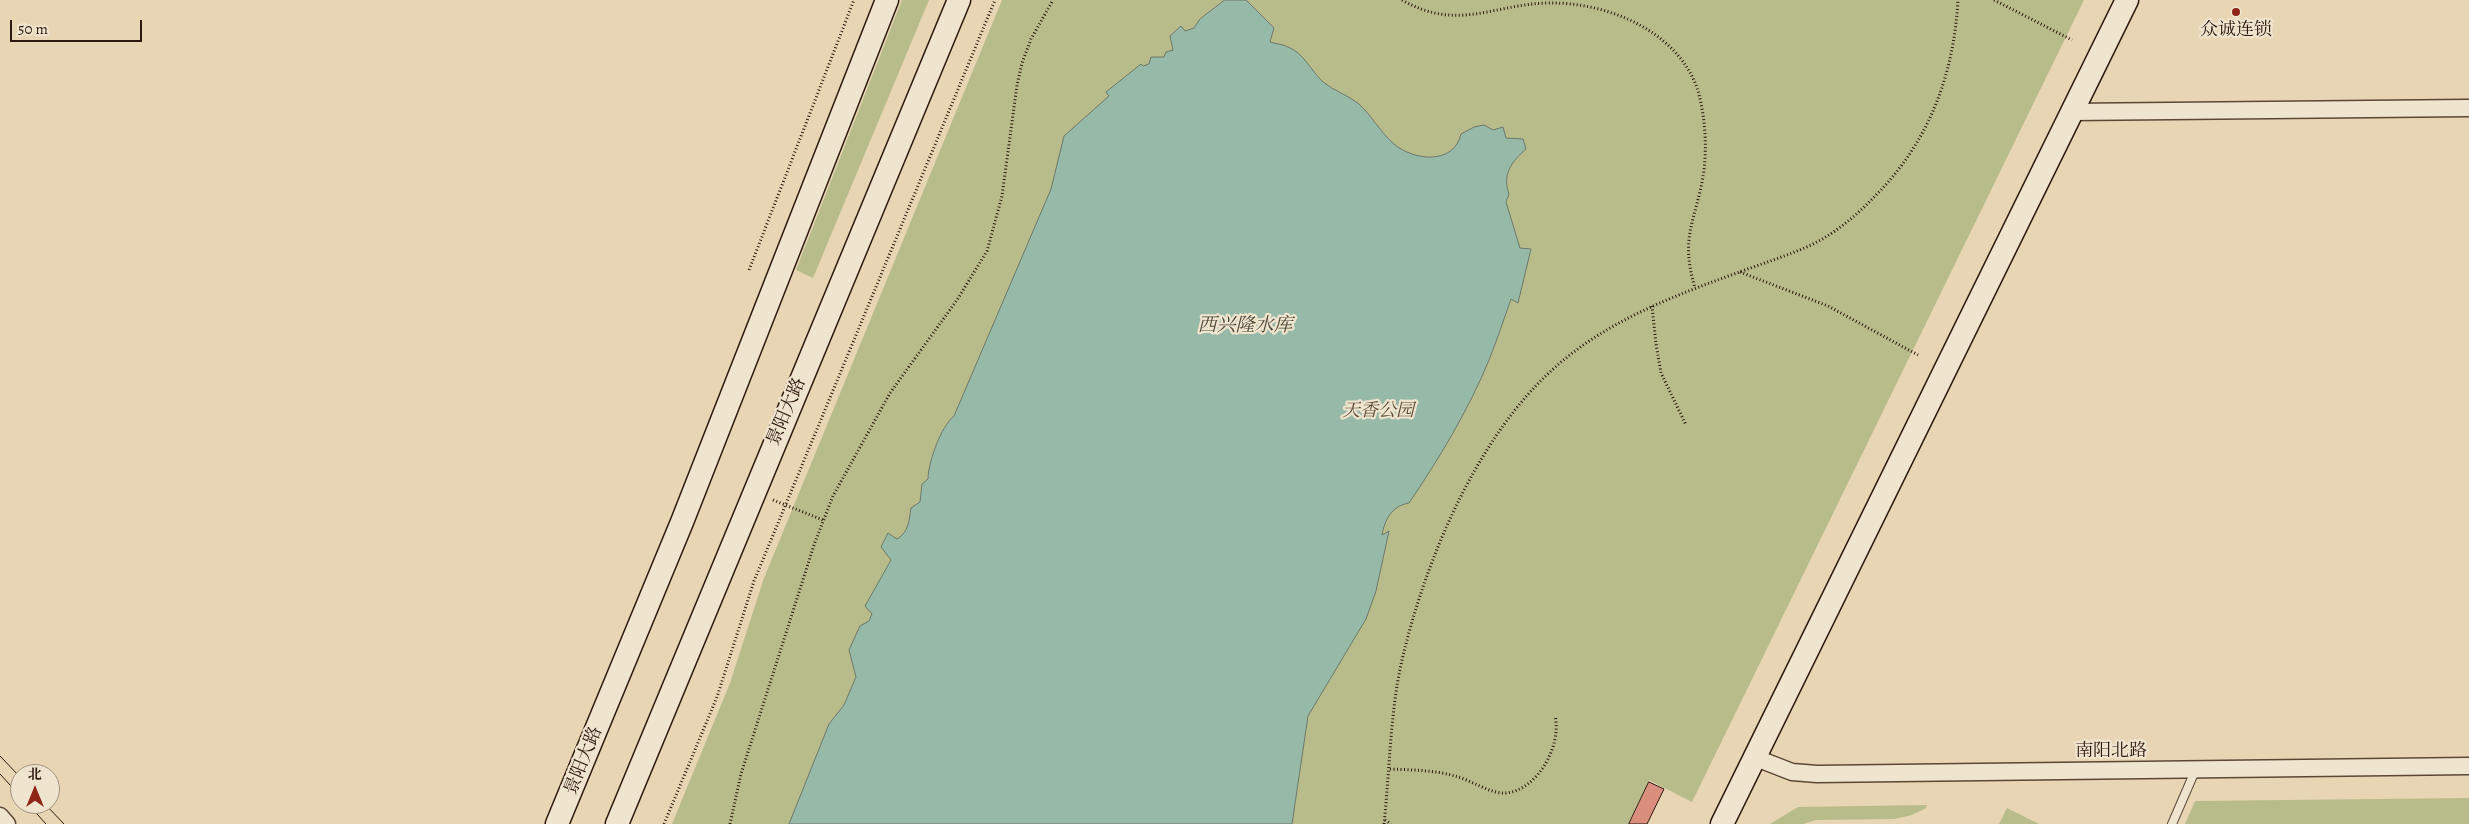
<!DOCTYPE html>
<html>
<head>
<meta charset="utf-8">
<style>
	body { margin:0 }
	#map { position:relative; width:2469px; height:824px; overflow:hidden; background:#e7d5b3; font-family:Alegreya,"Noto Serif SC",serif }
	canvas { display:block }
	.north { position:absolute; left:10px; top:764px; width:50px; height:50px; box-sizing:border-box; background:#efe4ce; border:1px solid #a19281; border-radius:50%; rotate:0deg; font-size:14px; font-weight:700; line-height:20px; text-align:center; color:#2d180e }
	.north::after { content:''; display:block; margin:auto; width:18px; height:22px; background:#8f2418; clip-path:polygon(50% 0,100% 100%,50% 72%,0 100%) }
	.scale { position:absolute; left:10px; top:20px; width:132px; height:22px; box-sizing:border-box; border:2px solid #2d180e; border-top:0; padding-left:6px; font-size:15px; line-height:18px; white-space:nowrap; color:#2d180e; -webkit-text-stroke:4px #efe4ce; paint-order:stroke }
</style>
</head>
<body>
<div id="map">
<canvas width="2469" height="824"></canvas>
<div class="north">北</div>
<div class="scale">50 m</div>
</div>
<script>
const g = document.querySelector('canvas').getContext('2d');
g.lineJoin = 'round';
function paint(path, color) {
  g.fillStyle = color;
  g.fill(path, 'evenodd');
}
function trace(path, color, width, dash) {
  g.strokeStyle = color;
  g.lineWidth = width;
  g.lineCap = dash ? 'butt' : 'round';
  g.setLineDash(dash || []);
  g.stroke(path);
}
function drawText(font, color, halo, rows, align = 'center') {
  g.font = font + ' Alegreya,"Noto Serif SC",serif';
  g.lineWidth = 4.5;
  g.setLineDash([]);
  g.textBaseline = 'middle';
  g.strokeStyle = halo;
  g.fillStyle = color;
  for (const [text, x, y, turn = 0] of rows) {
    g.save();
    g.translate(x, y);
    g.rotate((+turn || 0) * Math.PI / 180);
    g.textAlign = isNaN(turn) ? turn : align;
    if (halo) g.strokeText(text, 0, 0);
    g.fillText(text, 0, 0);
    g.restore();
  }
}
paint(new Path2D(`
	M902 0H929L813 278 796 270Z
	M1002 0H2084L1692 802 1649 780 1628 824H672L730 683 764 578Z
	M2469 798V824H2185L2195 801Z
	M1927 805 1926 808 1912 815 1894 819 1816 820 1803 824H1770L1798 807Z
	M2007 808 2039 824H1999Z`), '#b8bc8a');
const water = new Path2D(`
	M1225 0H1246L1274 28 1270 42C1275 44 1283 44 1288 47 1304 53 1311 71 1323 82 1334 91 1348 95 1359 104 1372 116 1381 133 1394 144 1414 161 1454 165 1461 134L1474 127 1484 125 1493 130 1503 127 1506 138 1523 139 1526 149C1511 162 1502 175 1509 194L1506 202 1520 248 1531 249 1518 303 1511 299C1504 319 1497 340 1489 360 1469 409 1439 459 1409 503 1392 506 1385 519 1382 535L1389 531 1376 591 1366 619 1308 716 1292 824H789L829 724 844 705 856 677 849 650 860 626 869 621 872 614 865 606 891 560 881 547 888 533 897 539C909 532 909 520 911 508L920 502 922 484 928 479C928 463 941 426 954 416L1051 189 1064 136 1109 96 1106 92 1141 64 1143 66 1149 64 1151 57H1164L1166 52 1173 50 1170 36 1181 26 1185 31 1194 28 1200 19Z`);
paint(water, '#97b9a8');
trace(water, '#6d796a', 1);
const building = new Path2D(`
	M1649 782 1664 789 1647 824H1629Z`);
paint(building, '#d98e7e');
trace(building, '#2d180e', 1);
const lane = new Path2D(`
	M2172 824 2195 771`);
const street = new Path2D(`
	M2071 112 2469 108
	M1756 758 1792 772 1817 774 2469 766
	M0 816 7 824`);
const secondary = new Path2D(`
	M557 824 682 522 887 0
	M617 824 959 0
	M1722 824 2127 0`);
trace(lane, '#5c4737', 10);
trace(street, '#5c4737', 19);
trace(secondary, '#2d180e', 25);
trace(new Path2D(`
	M1402 0C1458 32 1493 4 1549 3 1607 2 1679 31 1698 91 1705 116 1707 145 1704 170 1697 220 1679 234 1695 288
	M1994 0 2072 40
	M749 270 854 0
	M1740 272 1828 306 1918 355
	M1652 306 1656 344 1661 373 1686 425
	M773 500 823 520
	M1390 769C1412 770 1434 770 1455 776 1471 780 1490 794 1506 793 1538 790 1562 745 1555 716
	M1385 820 1391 824
	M664 824 717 697 754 581 995 0
	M730 824 741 774 815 542 833 496 890 393 957 300 987 251 1002 196 1017 85 1022 63 1031 39 1053 0
	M1384 824C1390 769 1390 709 1403 656 1426 559 1477 438 1552 370 1607 320 1676 295 1745 270 1767 262 1789 255 1811 245 1838 232 1859 213 1879 192 1930 139 1954 73 1958 0`), '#2d180e', 3, [1, 2.5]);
trace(lane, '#efe4ce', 8);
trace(street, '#efe4ce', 16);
trace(secondary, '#efe4ce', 22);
trace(new Path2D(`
	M0 756 20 777
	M0 774 20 796
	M28 804 46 824
	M45 804 64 824`), '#2d180e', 1);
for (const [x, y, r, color] of [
	[2236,12,5,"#8f2418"]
]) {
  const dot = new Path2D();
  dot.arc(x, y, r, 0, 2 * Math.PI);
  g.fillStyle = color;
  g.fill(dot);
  trace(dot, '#efe4ce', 2);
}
drawText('18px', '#2d180e', '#efe4ce', [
	["众诚连锁",2236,31]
]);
drawText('18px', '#2d180e', '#efe4ce', [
	["景阳大路",787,412,-67],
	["南阳北路",2111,752],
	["景阳大路",584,761,-68]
]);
drawText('italic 18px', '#574933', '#efe4ce', [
	["天香公园",1378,412]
]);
drawText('italic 19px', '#4d483c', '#efe4ce', [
	["西兴隆水库",1245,326]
]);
</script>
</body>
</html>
